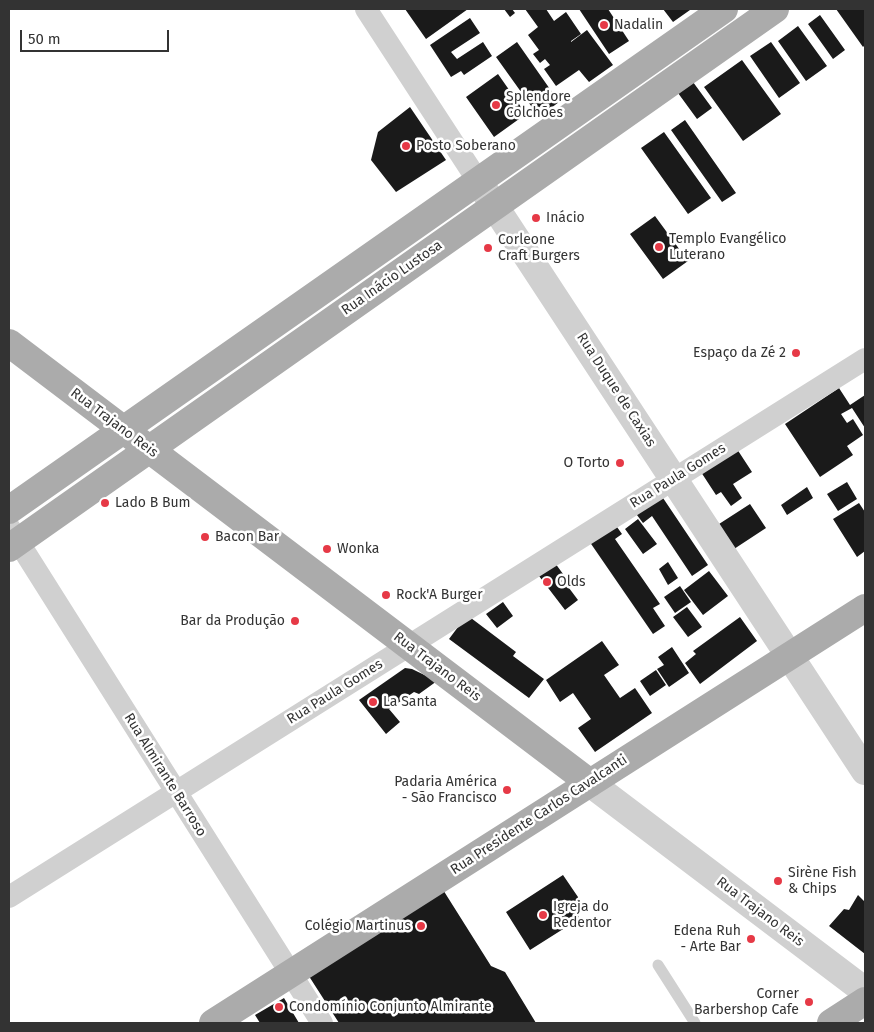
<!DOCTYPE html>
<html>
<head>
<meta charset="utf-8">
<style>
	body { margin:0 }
	#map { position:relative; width:874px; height:1032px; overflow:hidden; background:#fff; font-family:"Fira Sans",sans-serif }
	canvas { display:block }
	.frame { position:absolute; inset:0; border:10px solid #333; pointer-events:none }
	.scale { position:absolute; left:20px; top:30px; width:149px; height:22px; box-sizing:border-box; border:2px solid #333; border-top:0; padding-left:6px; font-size:15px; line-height:18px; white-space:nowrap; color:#333; -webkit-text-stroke:4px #fff; paint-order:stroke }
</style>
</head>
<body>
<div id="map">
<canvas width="874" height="1032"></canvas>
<div class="frame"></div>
<div class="scale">50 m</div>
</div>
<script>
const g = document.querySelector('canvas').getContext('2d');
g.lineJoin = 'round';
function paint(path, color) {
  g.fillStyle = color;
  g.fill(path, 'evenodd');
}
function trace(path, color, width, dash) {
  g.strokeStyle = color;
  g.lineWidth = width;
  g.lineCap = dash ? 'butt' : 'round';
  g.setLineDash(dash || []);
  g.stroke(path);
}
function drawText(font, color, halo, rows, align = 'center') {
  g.font = font + ' "Fira Sans",sans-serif';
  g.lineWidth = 5;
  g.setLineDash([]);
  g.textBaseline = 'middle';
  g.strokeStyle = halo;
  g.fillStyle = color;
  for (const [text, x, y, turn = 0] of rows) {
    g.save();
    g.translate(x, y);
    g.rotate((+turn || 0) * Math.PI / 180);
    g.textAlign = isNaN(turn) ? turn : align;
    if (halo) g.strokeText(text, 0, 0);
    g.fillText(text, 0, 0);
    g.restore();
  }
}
paint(new Path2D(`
	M405 9H468L426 39Z
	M504 9H512L515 13 510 17Z
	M525 9H546L554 21 566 12 581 34 571 41V42L587 30 613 65 589 82 579 70 556 86 544 69 550 65 545 59 540 63 533 54 539 50 528 35 538 27Z
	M579 9H608L629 41 609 54Z
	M663 9H689L690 10 673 22Z
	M836 9H865V45L863 47Z
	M820 15 845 50 833 59 808 24Z
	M470 18 480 33 451 52 457 59 483 42 492 56 464 75 461 71 451 77 430 45Z
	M798 26 827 66 806 81 778 41Z
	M517 42 559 102 539 117 496 57Z
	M771 42 800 83 779 98 750 56Z
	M742 60 781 114 743 141 704 87Z
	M498 74 526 114 494 137 466 97Z
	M693 82 712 108 697 119 678 93Z
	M410 107 446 160 396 192 371 160 378 132Z
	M685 120 736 193 722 202 671 130Z
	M664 132 711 198 688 214 641 148Z
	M655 216 688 261 663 279 630 234Z
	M839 388 850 405 865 395V428L852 408 841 414 847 423 853 419 863 435 847 446 853 455 820 477 785 424Z
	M735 446 752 472 733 484 742 498 731 506 721 492 716 495 699 469Z
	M847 482 857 499 838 511 827 494Z
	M807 487 813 498 787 515 781 505Z
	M661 495 708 565 692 576 652 516 643 523 634 511Z
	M859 503 865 512V551L857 557 833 519Z
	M750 504 766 528 734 549 719 524Z
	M638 519 657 544 643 554 625 529Z
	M612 520 622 534 615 539 660 604 653 608 665 626 653 634 587 538Z
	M668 562 678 578 668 585 659 569Z
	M555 563 566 578 563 580 578 600 565 610 539 576Z
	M709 571 728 596 703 615 684 590Z
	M680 586 691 602 675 613 664 597Z
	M503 602 513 616 497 628 486 614Z
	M687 607 702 627 688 637 673 617Z
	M467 615 516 652 513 656 544 679 529 698 449 639Z
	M740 617 757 641 700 684 685 663 696 654 693 651Z
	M602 641 619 665 604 675 620 698 635 688 652 713 595 752 578 728 591 719 573 693 560 702 546 680Z
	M672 647 689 673 669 687 657 669 664 665 658 657Z
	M405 668 412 669 437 681 419 694 414 692 389 709 400 722 386 734 359 700Z
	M656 670 666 685 650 696 640 681Z
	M563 875 578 897 579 919 530 950 506 912Z
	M440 885 491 966 505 972 536 1023H339L305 970Z
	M858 895 865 902V954L829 926 844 909 849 910Z
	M284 998 299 1023H260L255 1015Z`), '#1a1a1a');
trace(new Path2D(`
	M658 965 695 1023`), '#d0d0d0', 11);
trace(new Path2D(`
	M366 9 478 181
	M9 527 322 1023
	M9 897 865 359`), '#d0d0d0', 22);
trace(new Path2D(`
	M478 181 865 771
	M590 783 865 991`), '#d0d0d0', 28);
trace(new Path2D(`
	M9 343 590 783
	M9 510 724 9
	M9 548 775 9
	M213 1023 865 608
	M831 1023 865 1001`), '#ababab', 28);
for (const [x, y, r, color] of [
	[604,25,5,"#e63946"],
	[496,105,5,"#e63946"],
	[406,146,5,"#e63946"],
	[536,218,5,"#e63946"],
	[659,247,5,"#e63946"],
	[488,248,5,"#e63946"],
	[796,353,5,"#e63946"],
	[620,463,5,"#e63946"],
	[105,503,5,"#e63946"],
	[205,537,5,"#e63946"],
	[327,549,5,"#e63946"],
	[547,582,5,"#e63946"],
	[386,595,5,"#e63946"],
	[295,621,5,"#e63946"],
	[373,702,5,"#e63946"],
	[507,790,5,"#e63946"],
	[778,881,5,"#e63946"],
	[543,915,5,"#e63946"],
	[421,926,5,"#e63946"],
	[751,939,5,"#e63946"],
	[809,1002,5,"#e63946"],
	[279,1007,5,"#e63946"]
]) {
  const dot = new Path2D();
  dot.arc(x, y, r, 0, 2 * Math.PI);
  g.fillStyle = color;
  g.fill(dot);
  trace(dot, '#fff', 2);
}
drawText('14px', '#333', '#fff', [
	["Nadalin",614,25],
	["Splendore",506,97],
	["Colchões",506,113],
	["Posto Soberano",416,146],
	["Inácio",546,218],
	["Templo Evangélico",669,239],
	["Luterano",669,255],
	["Corleone",498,240],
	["Craft Burgers",498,256],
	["Espaço da Zé 2",786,353,"right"],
	["O Torto",610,463,"right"],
	["Lado B Bum",115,503],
	["Bacon Bar",215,537],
	["Wonka",337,549],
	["Olds",557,582],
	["Rock'A Burger",396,595],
	["Bar da Produção",285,621,"right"],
	["La Santa",383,702],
	["Padaria América",497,782,"right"],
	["- São Francisco",497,798,"right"],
	["Sirène Fish",788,873],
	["& Chips",788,889],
	["Igreja do",553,907],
	["Redentor",553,923],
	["Colégio Martinus",411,926,"right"],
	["Edena Ruh",741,931,"right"],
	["- Arte Bar",741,947,"right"],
	["Corner",799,994,"right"],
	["Barbershop Cafe",799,1010,"right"],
	["Condomínio Conjunto Almirante",289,1007]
], 'left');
drawText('14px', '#333', '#fff', [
	["Rua Inácio Lustosa",392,278,-35],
	["Rua Duque de Caxias",616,390,57],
	["Rua Trajano Reis",114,423,37],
	["Rua Paula Gomes",678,476,-32],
	["Rua Trajano Reis",437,667,37],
	["Rua Paula Gomes",335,692,-32],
	["Rua Almirante Barroso",165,775,58],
	["Rua Presidente Carlos Cavalcanti",539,815,-33],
	["Rua Trajano Reis",760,912,37]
]);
</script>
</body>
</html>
